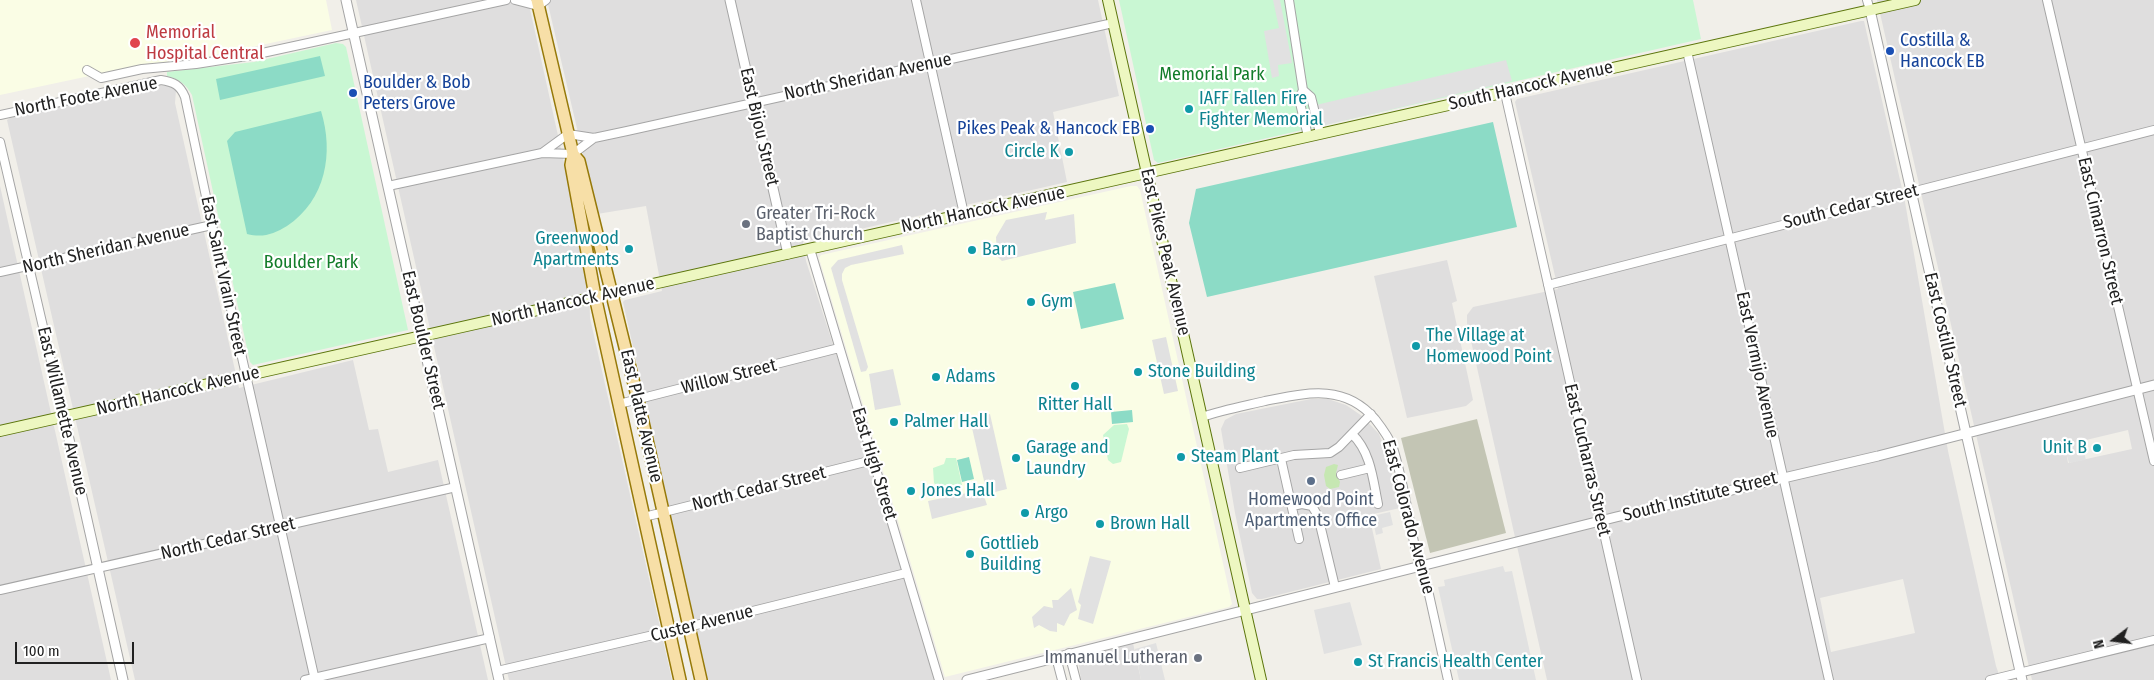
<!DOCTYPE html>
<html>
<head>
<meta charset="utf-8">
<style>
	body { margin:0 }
	#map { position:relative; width:2154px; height:680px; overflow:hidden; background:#f1efe9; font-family:"Fira Sans Condensed",sans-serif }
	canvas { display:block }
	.north { position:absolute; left:2089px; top:615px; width:50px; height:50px; -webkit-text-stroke:4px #fff; paint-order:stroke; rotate:255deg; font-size:14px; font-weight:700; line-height:20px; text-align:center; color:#212121 }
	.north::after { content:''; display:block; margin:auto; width:18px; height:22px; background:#212121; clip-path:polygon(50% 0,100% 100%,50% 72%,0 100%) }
	.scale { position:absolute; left:15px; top:642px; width:119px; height:22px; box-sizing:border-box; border:2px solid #212121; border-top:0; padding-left:6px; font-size:15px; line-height:18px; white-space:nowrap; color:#212121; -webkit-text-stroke:4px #fff; paint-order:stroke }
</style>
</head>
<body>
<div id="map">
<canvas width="2154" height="680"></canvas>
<div class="north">N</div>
<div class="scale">100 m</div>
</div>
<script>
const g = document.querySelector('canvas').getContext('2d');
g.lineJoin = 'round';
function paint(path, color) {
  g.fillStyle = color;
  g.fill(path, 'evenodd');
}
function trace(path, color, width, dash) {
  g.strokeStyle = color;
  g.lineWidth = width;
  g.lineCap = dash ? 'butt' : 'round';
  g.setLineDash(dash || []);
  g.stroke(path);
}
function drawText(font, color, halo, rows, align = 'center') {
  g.font = font + ' "Fira Sans Condensed",sans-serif';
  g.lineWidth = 4.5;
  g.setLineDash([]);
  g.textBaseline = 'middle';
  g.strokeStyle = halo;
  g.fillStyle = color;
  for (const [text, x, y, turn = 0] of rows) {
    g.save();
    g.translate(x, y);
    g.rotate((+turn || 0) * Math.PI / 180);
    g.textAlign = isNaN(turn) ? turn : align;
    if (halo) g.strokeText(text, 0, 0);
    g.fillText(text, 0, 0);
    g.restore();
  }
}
paint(new Path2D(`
	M356 0H528L584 253 589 285 590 318 672 680H509Z
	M547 0H1098L1119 96 1053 112 1067 182 803 242 806 261 851 400 933 676 937 680H708L623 302 625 300 662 291 646 206 597 214Z
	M1877 0H2154V680H2032ZM2128 430 2132 449 2068 463 2065 445Z
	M1861 21H1864L1905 202 1948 451 1996 666 2001 680H1547L1467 323V315L1473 307 1558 289 1515 102 1517 99ZM1903 579 1915 633 1831 652 1820 598Z
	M157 85 170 86 176 90 175 103 239 388 353 360 369 430 378 429 388 472 438 460 488 680H135L7 120 10 118Z
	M0 186 111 680H0Z
	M1447 260 1457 301 1452 303 1473 400 1466 406 1407 418 1374 276Z
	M1311 399H1328L1346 405 1362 416 1379 434 1387 454 1400 508 1369 515 1381 569 1262 599H1257L1252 593 1235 513 1221 429 1225 420 1236 414Z
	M1133 643 1141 680H1081L1078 659Z`), '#dfdede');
paint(new Path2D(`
	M0 0H326L332 30 209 56 141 65 0 95Z
	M1131 186H1137L1140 190 1232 604 1229 607 945 677 819 258 821 255Z`), '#fafde5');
paint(new Path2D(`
	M1477 419 1506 533 1430 553 1401 438Z`), '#c3c5b4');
paint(new Path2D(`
	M1334 464 1338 465 1336 473 1340 482 1339 487 1330 489 1326 486 1324 475 1326 467Z`), '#c6e7b2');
paint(new Path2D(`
	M1119 0H1693L1701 39 1158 163 1154 160Z
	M336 43 343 44 346 47 408 330 253 365 250 362 192 95C186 84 179 79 167 76V72L254 62Z
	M1127 424 1129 429 1121 462 1113 464 1108 460 1103 435 1114 425Z
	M946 458H956L962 485 937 486 934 483 933 468 944 464Z`), '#c9f7d3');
paint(new Path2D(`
	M320 56 325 76 220 100 216 79Z
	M321 111C334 153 326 200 287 226 274 234 263 238 247 234L227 141 235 132Z
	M1493 122 1517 227 1207 297 1189 223 1196 189Z
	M1115 283 1124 319 1081 329 1073 292Z
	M1132 410 1133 422 1112 424 1111 412Z
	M969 457 974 479 962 482 957 460Z`), '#8cdbc6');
paint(new Path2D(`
	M1273 0H1280L1292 63 1278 65 1279 76 1272 78 1264 31 1279 28Z
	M1506 60 1512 81 1321 126 1316 105Z
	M1047 212 1045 220 1074 214 1076 243 1002 261 997 256 996 237 1006 220Z
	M902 245 904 254 851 265 845 268 842 274V280L868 367 866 371 861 372 831 268 838 260Z
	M1166 337 1178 391 1164 394 1152 340Z
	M893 369 901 405 875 410 869 374Z
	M990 414 1007 489 987 494 970 419Z
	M2081 441 2086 460 2069 463 2064 445Z
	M982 490 987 505 932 519 928 501Z
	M1390 512 1393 525 1382 528 1383 533 1376 535 1372 516Z
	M1090 556 1111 561 1093 624 1078 619 1081 605 1078 602Z
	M1503 566 1505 572 1512 571 1536 680H1459L1438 587 1445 586 1444 580Z
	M1071 588 1077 610 1070 614 1064 626 1057 623V632L1050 631 1039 625 1034 628 1032 617 1044 606 1053 608 1052 600H1058Z
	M1350 602 1362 645 1324 654 1314 610Z
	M1156 643 1165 680H1141L1135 649Z`), '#e1e1e1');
const minor = new Path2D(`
	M515 0 538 6 546 0
	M916 0 964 214
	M1289 0 1303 90
	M1867 0 1870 10
	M2047 0 2154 461
	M1687 51 1829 680
	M87 70 101 78 142 69 196 64 253 55 506 0
	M1505 93 1637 680
	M0 115 161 80C174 82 180 85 185 97L212 225 315 680
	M1308 136 1299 99 1303 90 1311 97 1320 133
	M0 142 64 417
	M542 153 568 134 594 138 627 131 1113 23
	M388 186 542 153 573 154 594 138
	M810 249 939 680
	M0 272 212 225
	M1548 285 2154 130
	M619 404 839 348
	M1202 417C1223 410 1244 406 1265 401 1306 393 1344 383 1375 419 1382 428 1389 437 1393 448 1404 483 1409 521 1417 556L1424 572 1448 680
	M1352 434C1371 452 1373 480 1378 504
	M1281 459 1299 539
	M1240 468 1294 455 1330 453 1339 447 1371 414
	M1341 475 1370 468
	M1292 506 1302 504 1312 506 1318 516 1335 587
	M644 517 873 460
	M0 590 456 487
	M1069 653 1076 680
	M1056 657 1062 680
	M497 671 688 627 906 573
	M305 680 490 638
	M1990 680 2154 640`);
const tertiary = new Path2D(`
	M346 0 499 680
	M730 0 788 254
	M1870 10 2022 680
	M64 417 123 680
	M967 680 1616 517 1878 456 2154 385`);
const secondary = new Path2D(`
	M1108 0 1261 680
	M0 431 1915 0`);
const primary = new Path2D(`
	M537 0 573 154 579 161 638 400 701 680
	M573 154 571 165 595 296 680 680`);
trace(minor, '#a5a5a5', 10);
trace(tertiary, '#a5a5a5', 11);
trace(secondary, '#5c750c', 12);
trace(primary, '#967909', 14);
trace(minor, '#fff', 8);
trace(tertiary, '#fff', 9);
trace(secondary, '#edf7c1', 10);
trace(primary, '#f7dfa7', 11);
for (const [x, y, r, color] of [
	[135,43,6,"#e0444e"],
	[1890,51,5,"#1a4fb4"],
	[353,93,5,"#1a4fb4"],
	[1189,109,5,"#0f9aa8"],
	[1150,129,5,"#1a4fb4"],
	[1069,152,5,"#0f9aa8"],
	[746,224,5,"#6b7280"],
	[629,249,5,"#0f9aa8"],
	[972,250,5,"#0f9aa8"],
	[1031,302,5,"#0f9aa8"],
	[1416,346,5,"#0f9aa8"],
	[1138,372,5,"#0f9aa8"],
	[936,377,5,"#0f9aa8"],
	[1075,386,5,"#0f9aa8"],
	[894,422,5,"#0f9aa8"],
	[2097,448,5,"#0f9aa8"],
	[1181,457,5,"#0f9aa8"],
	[1016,458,5,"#0f9aa8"],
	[1311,481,5,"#5c6f8a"],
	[911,491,5,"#0f9aa8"],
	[1025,513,5,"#0f9aa8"],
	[1100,524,5,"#0f9aa8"],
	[970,554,5,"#0f9aa8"],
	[1198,658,5,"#6b7280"],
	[1358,662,5,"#0f9aa8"]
]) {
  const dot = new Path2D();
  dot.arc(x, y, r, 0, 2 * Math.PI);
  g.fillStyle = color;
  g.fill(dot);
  trace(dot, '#fff', 2);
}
drawText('18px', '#be3a42', '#fff', [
	["Memorial",146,33],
	["Hospital Central",146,54]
], 'left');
drawText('18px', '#164399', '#fff', [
	["Costilla &",1900,41],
	["Hancock EB",1900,62],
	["Boulder & Bob",363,83],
	["Peters Grove",363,104],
	["Pikes Peak & Hancock EB",1140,129,"right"]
], 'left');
drawText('18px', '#127c29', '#fff', [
	["Memorial Park",1212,75],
	["Boulder Park",311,263]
]);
drawText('18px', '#212121', '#fff', [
	["North Sheridan Avenue",868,77,-12],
	["South Hancock Avenue",1531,86,-13],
	["North Foote Avenue",86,97,-11],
	["East Bijou Street",759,127,77],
	["South Cedar Street",1851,207,-14],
	["North Hancock Avenue",983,210,-12],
	["East Cimarron Street",2100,231,77],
	["North Sheridan Avenue",106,249,-13],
	["East Pikes Peak Avenue",1165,252,77],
	["East Saint Vrain Street",223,276,78],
	["North Hancock Avenue",573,302,-13],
	["East Boulder Street",423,340,77],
	["East Costilla Street",1945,340,77],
	["East Vermijo Avenue",1757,365,78],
	["Willow Street",729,377,-14],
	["North Hancock Avenue",178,391,-13],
	["East Willamette Avenue",62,411,77],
	["East Platte Avenue",641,416,77],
	["East Cucharras Street",1587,460,77],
	["East High Street",874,464,73],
	["North Cedar Street",759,489,-14],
	["South Institute Street",1700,497,-14],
	["East Colorado Avenue",1408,517,75],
	["North Cedar Street",228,539,-13],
	["Custer Avenue",702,624,-14]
]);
drawText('18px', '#0d838f', '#fff', [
	["IAFF Fallen Fire",1199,99],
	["Fighter Memorial",1199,120],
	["Circle K",1059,152,"right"],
	["Greenwood",619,239,"right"],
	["Apartments",619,260,"right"],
	["Barn",982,250],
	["Gym",1041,302],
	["The Village at",1426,336],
	["Homewood Point",1426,357],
	["Stone Building",1148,372],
	["Adams",946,377],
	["Ritter Hall",1075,405,"center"],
	["Palmer Hall",904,422],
	["Garage and",1026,448],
	["Laundry",1026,469],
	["Unit B",2087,448,"right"],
	["Steam Plant",1191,457],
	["Jones Hall",921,491],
	["Argo",1035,513],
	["Brown Hall",1110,524],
	["Gottlieb",980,544],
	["Building",980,565],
	["St Francis Health Center",1368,662]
], 'left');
drawText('18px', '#5b616d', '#fff', [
	["Greater Tri-Rock",756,214],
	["Baptist Church",756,235],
	["Immanuel Lutheran",1188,658,"right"]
], 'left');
drawText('18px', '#4e5e75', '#fff', [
	["Homewood Point",1311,500],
	["Apartments Office",1311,521]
]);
</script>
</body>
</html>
